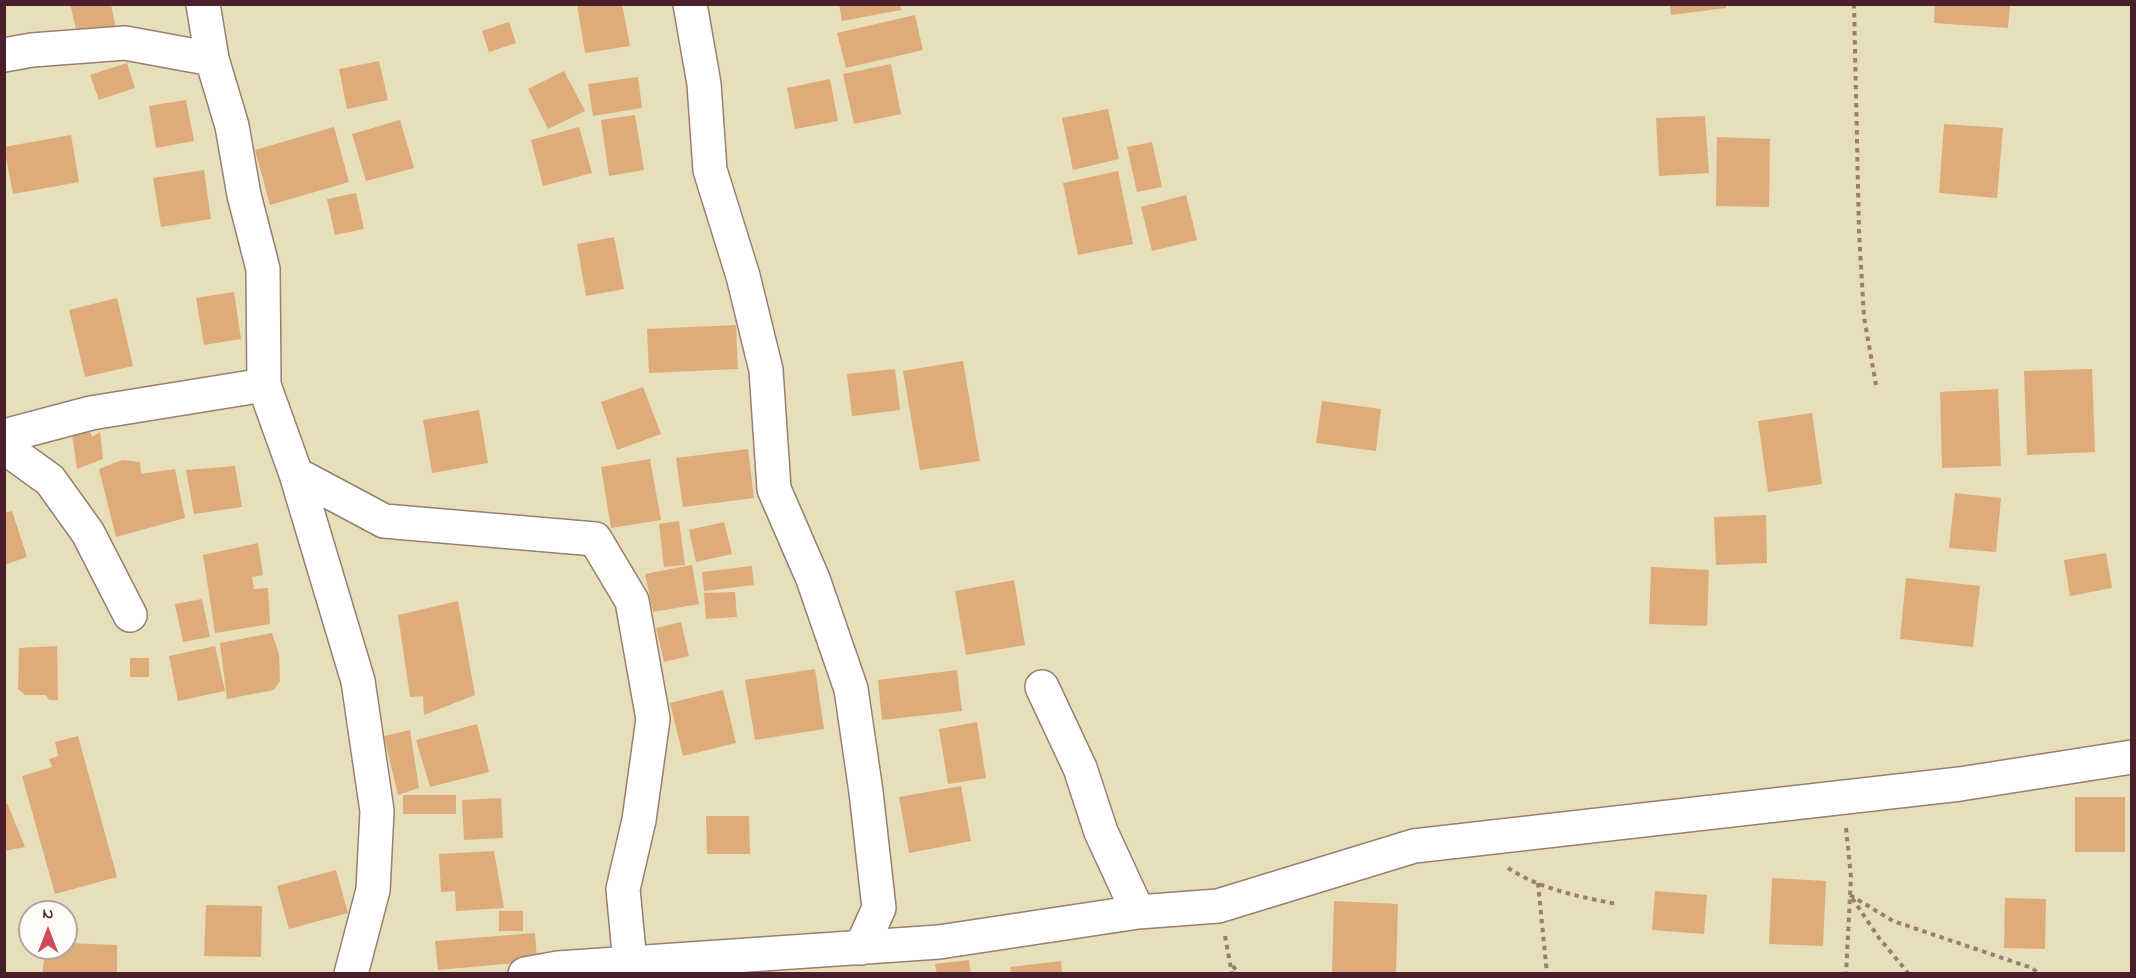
<!DOCTYPE html>
<html>
<head>
<meta charset="utf-8">
<style>
	body { margin:0 }
	#map { position:relative; width:2136px; height:978px; overflow:hidden; background:#e7dfba; font-family:"Indie Flower",sans-serif }
	canvas { display:block }
	.frame { position:absolute; inset:0; border:6px solid #4a1f2b; pointer-events:none }
	.north { position:absolute; left:18px; top:900px; width:60px; height:60px; box-sizing:border-box; background:#fdfcf7; border:2px solid #b5a4a5; border-radius:50%; rotate:0deg; font-size:16px; font-weight:700; line-height:24px; text-align:center; color:#4a1f2b }
	.north::after { content:''; display:block; margin:auto; width:21px; height:27px; background:#d1495b; clip-path:polygon(50% 0,100% 100%,50% 72%,0 100%) }
</style>
</head>
<body>
<div id="map">
<canvas width="2136" height="978"></canvas>
<div class="frame"></div>
<div class="north">N</div>
</div>
<script>
const g = document.querySelector('canvas').getContext('2d');
g.lineJoin = 'round';
function paint(path, color) {
  g.fillStyle = color;
  g.fill(path, 'evenodd');
}
function trace(path, color, width, dash) {
  g.strokeStyle = color;
  g.lineWidth = width;
  g.lineCap = dash ? 'butt' : 'round';
  g.setLineDash(dash || []);
  g.stroke(path);
}
paint(new Path2D(`
	M70 4H111L116 29 78 37Z
	M577 4H622L630 46 585 53Z
	M839 4H900L901 10 842 21Z
	M1670 4H1726V8L1671 15Z
	M1935 4H2010L2008 28 1934 23Z
	M915 15 923 50 846 68 837 33Z
	M509 22 516 43 489 52 482 31Z
	M379 61 388 100 347 109 339 69Z
	M127 63 135 88 99 100 90 75Z
	M891 64 901 114 854 124 843 74Z
	M564 71 585 111 548 129 528 89Z
	M638 77 642 108 593 116 588 84Z
	M830 79 838 121 795 129 787 88Z
	M186 100 194 141 156 148 149 106Z
	M1108 109 1119 159 1073 170 1062 118Z
	M635 115 644 170 609 176 601 120Z
	M1705 116 1709 173 1659 176 1656 118Z
	M400 120 414 168 366 181 352 134Z
	M1944 124 2003 128 1997 198 1939 193Z
	M334 127 349 182 270 205 255 150Z
	M579 127 592 173 543 186 531 140Z
	M71 135 79 182 13 194 4 147Z
	M1717 137 1770 139 1769 207 1716 206Z
	M1152 142 1162 187 1137 192 1127 147Z
	M204 170 211 219 161 227 153 178Z
	M1118 171 1133 244 1078 255 1063 183Z
	M356 193 364 229 335 235 327 199Z
	M1186 195 1197 240 1152 251 1141 207Z
	M614 237 624 289 586 296 577 244Z
	M234 292 241 339 204 345 196 298Z
	M117 298 133 366 85 377 69 310Z
	M736 325 738 369 649 373 647 329Z
	M963 361 980 461 920 470 903 371Z
	M895 369 900 410 852 416 847 374Z
	M2092 369 2095 452 2027 455 2024 371Z
	M643 387 661 434 617 450 601 402Z
	M1998 389 2001 466 1942 468 1940 392Z
	M1322 401 1381 409 1376 451 1316 443Z
	M479 410 488 463 432 473 423 420Z
	M1812 413 1822 484 1768 492 1758 421Z
	M88 426 92 437 100 432 103 459 77 469 72 434Z
	M748 449 754 498 683 507 676 458Z
	M650 459 661 520 611 528 601 467Z
	M122 460 140 462 141 474 175 469 185 518 116 537 99 469Z
	M235 466 242 507 194 514 186 470Z
	M1955 493 2001 498 1996 552 1949 548Z
	M12 511 27 557 4 565V513Z
	M1766 515 1767 563 1716 565 1714 517Z
	M679 521 685 565 664 567 659 524Z
	M724 522 732 554 696 562 689 530Z
	M258 543 263 575 252 577 254 589 268 588 270 624 215 633 203 555Z
	M2106 553 2112 588 2070 596 2064 560Z
	M692 565 699 604 653 612 645 574Z
	M752 566 754 585 704 591 702 572Z
	M1651 567 1709 570 1707 626 1649 624Z
	M1906 578 1980 586 1973 647 1900 639Z
	M1014 580 1025 645 966 655 955 591Z
	M735 592 737 617 706 619 704 593Z
	M202 599 210 637 183 642 175 604Z
	M458 601 475 695 424 715 423 696 410 697 398 615Z
	M681 622 689 656 664 662 656 628Z
	M272 633 279 654 280 681 274 690 227 699 220 643Z
	M57 646 58 700H49L46 695H25L18 689 19 648Z
	M215 646 225 691 178 701 169 656Z
	M130 658H149V677H130Z
	M815 669 824 729 755 740 745 680Z
	M957 670 962 711 882 720 878 680Z
	M723 690 736 743 683 756 670 703Z
	M977 722 986 778 948 784 939 729Z
	M477 724 489 772 430 787 416 740Z
	M410 730 419 788 398 795 384 736Z
	M78 736 117 877 55 894 22 776 52 767 49 759 58 756 55 742Z
	M961 786 971 841 909 853 899 797Z
	M403 795H456V814H403Z
	M2075 797H2125V852H2075Z
	M501 798 503 838 464 840 462 800Z
	M7 803 25 847 4 851V804Z
	M706 816H749L750 854H707Z
	M494 851 504 908 456 911 455 891 441 892 439 854Z
	M336 870 348 913 289 929 277 886Z
	M1772 878 1826 881 1823 946 1769 944Z
	M1655 891 1707 895 1704 934 1652 930Z
	M2005 898 2046 899 2045 949 2004 948Z
	M1334 901 1398 904 1396 974H1332Z
	M206 905 262 906 261 957 204 956Z
	M499 911H523V931H499Z
	M535 933 537 961 438 970 435 941Z
	M66 943 117 945V974H42L46 948H66Z
	M969 960 971 974H937L935 964Z
	M1061 961 1062 974H1011L1010 967Z`), '#deab7a');
const minor = new Path2D(`
	M203 4 212 59
	M690 4 704 84 710 170 743 276 766 370 774 489 813 579 851 689 866 792 879 908 861 948
	M4 55 32 50 125 43 212 59 232 126 244 195 263 269 264 385
	M4 436 91 413 264 385 296 474 384 521 595 539 632 601 653 719 639 820 623 889 630 963
	M4 447 50 480 88 533 130 615
	M296 474 358 681 377 811 373 890 351 974
	M1042 687 1080 768 1101 832 1138 912
	M525 974 558 968 939 942 1138 912 1218 906 1414 846 1960 784 2132 757`);
trace(minor, '#987f72', 36);
trace(new Path2D(`
	M1854 4 1859 232 1864 317 1876 385
	M1846 828 1851 877 1846 974
	M1508 868C1540 889 1580 897 1617 904
	M1538 883 1547 974
	M1225 936 1232 974
	M1233 966 1239 974
	M1909 974 1879 938 1850 895 1893 921 2032 968 2039 974`), '#987f72', 4, [4.5, 4.5]);
trace(minor, '#fff', 33);
</script>
</body>
</html>
